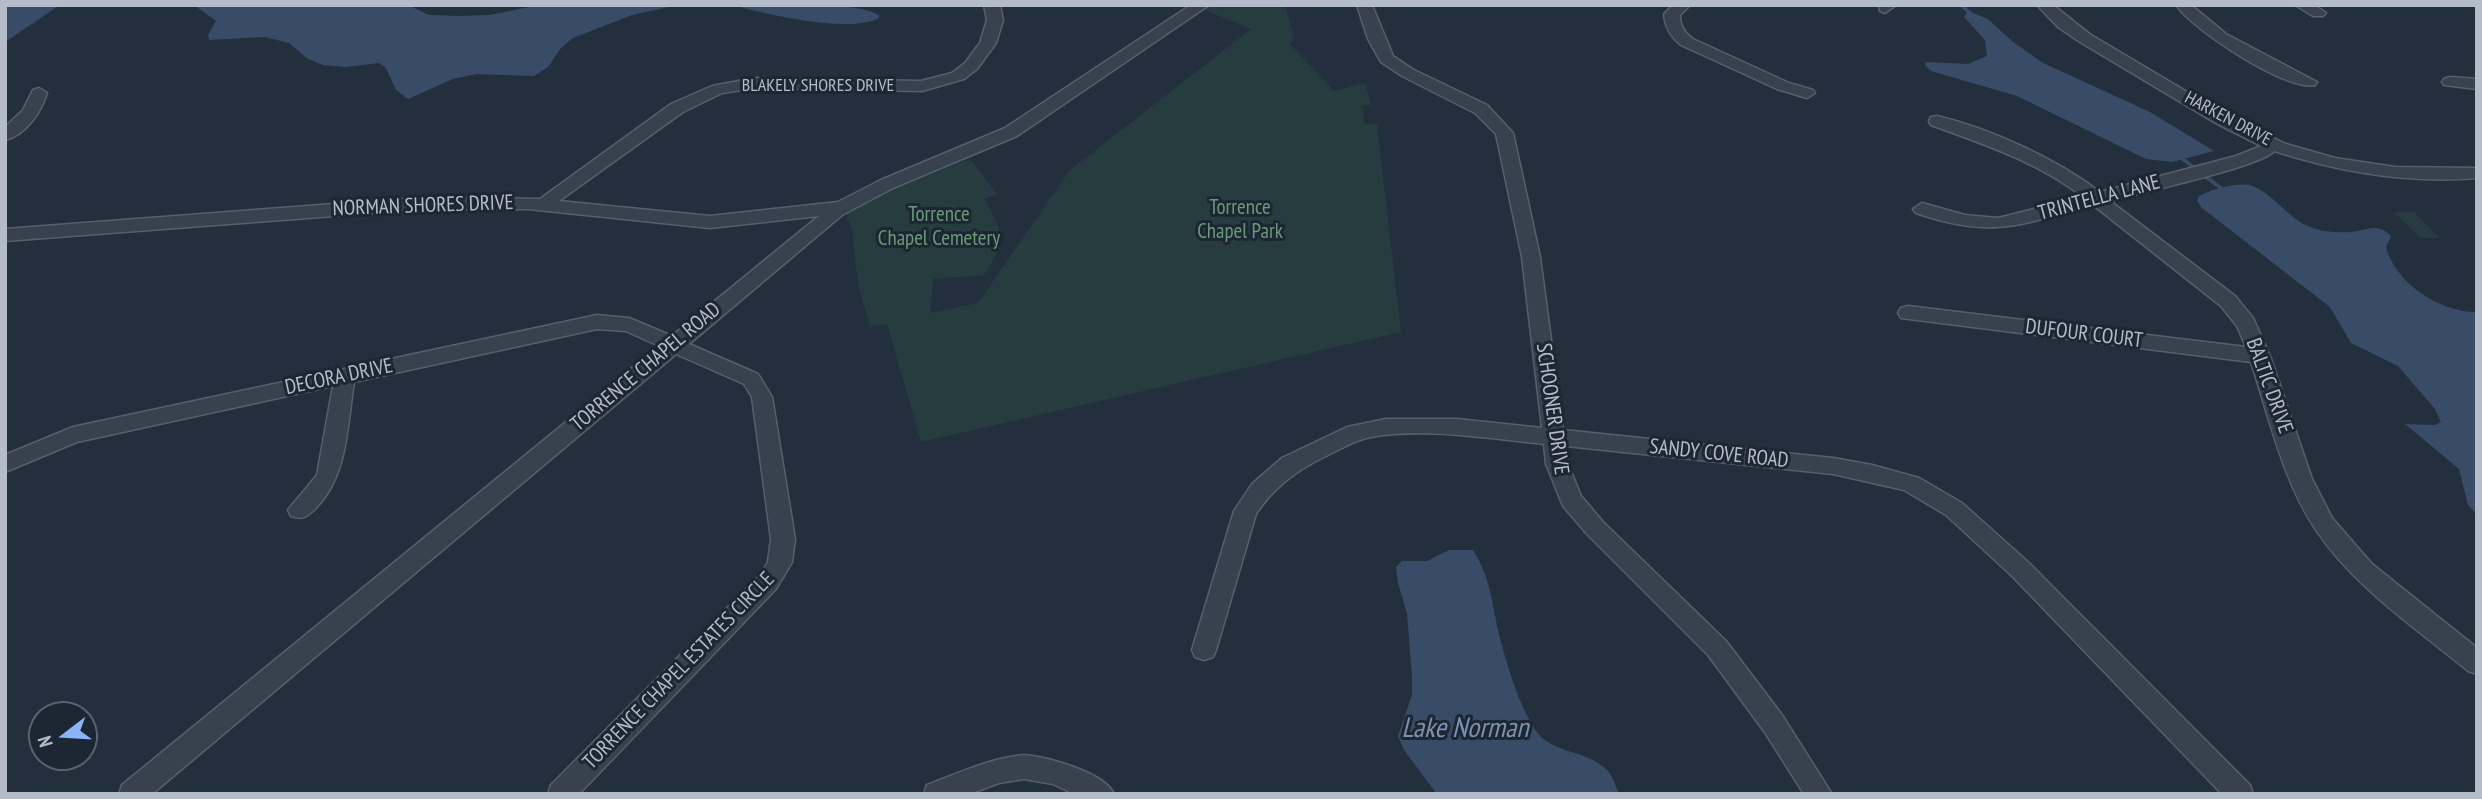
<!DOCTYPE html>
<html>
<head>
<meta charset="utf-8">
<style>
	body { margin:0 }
	#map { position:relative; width:2482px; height:799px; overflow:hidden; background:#242f3e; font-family:"PT Sans Narrow",sans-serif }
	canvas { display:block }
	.frame { position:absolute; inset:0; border:7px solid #b4bcc9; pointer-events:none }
	.north { position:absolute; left:28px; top:701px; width:70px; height:70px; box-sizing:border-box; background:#1d2633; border:2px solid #59626f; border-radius:50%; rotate:253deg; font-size:19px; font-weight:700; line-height:28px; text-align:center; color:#b4bcc9 }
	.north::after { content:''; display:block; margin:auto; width:24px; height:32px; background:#8ab4f8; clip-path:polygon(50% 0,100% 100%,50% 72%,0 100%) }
</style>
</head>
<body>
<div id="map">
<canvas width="2482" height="799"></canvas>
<div class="frame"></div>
<div class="north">N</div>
</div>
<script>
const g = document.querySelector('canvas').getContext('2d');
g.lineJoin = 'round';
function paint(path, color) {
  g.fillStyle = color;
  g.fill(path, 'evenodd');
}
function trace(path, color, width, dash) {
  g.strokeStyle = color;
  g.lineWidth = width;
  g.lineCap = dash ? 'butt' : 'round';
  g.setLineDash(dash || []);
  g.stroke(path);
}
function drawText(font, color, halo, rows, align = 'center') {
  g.font = font + ' "PT Sans Narrow",sans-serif';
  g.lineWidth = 6;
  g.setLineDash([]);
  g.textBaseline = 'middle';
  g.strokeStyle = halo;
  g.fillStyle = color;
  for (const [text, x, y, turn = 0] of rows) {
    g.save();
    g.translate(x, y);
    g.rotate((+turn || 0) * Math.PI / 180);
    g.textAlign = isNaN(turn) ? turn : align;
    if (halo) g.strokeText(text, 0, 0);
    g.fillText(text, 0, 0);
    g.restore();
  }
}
paint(new Path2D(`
	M1203 5H1285L1294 37 1290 44 1334 91 1365 83 1371 105 1362 106 1365 124H1377L1401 332 921 442 887 324 870 327 858 284 852 231 846 213 893 189 970 159 997 194 984 199C1005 235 1006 240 984 275L933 279 930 313 978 303 1070 170 1251 29 1200 8Z
	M2394 212H2414L2440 238H2420Z`), '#263c3f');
paint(new Path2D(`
	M5 5H60L5 42Z
	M194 5H408L429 15 460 16 490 15 539 5H678L632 15 573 38 561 48 548 67 534 76 476 74 453 79 408 99 396 90 386 68 379 63 346 67 323 65 308 59 289 43 265 37 209 40 208 35 216 21Z
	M732 5C767 5 853 0 879 15V18C849 34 766 14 732 5Z
	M1968 11 1988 19 2013 42 2043 63 2150 112 2214 151 2172 162 2146 159 2017 96 1931 71 1925 65 1926 62 1968 64 1987 56 1985 40 1964 17Z
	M2250 185C2274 193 2288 220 2313 228 2324 232 2339 233 2351 232 2368 230 2377 222 2391 236L2386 247C2395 283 2441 313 2477 312V515L2468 505 2459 469 2405 424 2435 425 2441 422 2435 409 2398 366 2351 343 2330 307 2202 208 2197 201 2199 196C2214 189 2233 183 2250 185Z
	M1449 550H1473C1492 579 1492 609 1501 642 1509 671 1518 702 1534 728 1550 755 1585 748 1607 770 1613 775 1615 786 1619 794H1437L1404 750 1398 736 1412 695V677L1407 613 1398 583 1396 567 1402 561H1427Z`), '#394c67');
trace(new Path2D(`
	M1961 5 1971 14
	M2180 157 2226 192`), '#394c67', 3.5);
const minor = new Path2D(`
	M984 5H1000L1003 20 996 43 977 69 964 79 922 91 755 88 722 93 683 112 559 201 710 216 838 202 881 180 1005 128 1191 5H1209L1017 136 893 188 842 215 689 344 758 374 772 397 795 539 792 562 776 589 579 794H548L551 785 760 575 768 562 771 539 752 397 744 384 676 354 152 794H119L122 785 659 346 626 331 597 329 354 382C347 426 348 476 315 509 307 517 302 520 291 516L288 510 317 475 333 386 77 442 5 472V455L73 427 597 315 629 318 672 336 819 216 710 228 528 209H426L5 241V229L426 197 540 199 671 104 712 86 755 78 921 81 952 73 965 63 980 43 987 20Z
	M1357 5H1372L1393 56 1414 70 1487 105 1513 133 1540 257 1563 430 1833 458 1872 465 1919 478 1962 503 2028 562 2250 785 2253 794H2222L2012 576 1946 515 1904 490 1833 474 1566 446 1568 464 1581 496 1603 522 1726 641 1782 715 1832 794H1804L1764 731 1708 655 1587 534 1563 506 1546 464 1544 444C1494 439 1407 425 1360 440 1348 444 1337 451 1326 456 1297 470 1274 487 1256 514L1216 650 1213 657 1204 660 1195 657 1192 650 1234 511 1252 484 1282 458 1347 427 1386 419H1457L1542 428 1522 257 1496 134 1475 113 1402 76 1381 62 1368 39Z
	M1673 5H1690L1680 15C1680 26 1684 32 1693 39L1789 83 1813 90 1815 93 1807 98 1777 89 1681 45C1671 37 1665 28 1664 14Z
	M1879 5H1896L1885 13 1880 11Z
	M2037 5H2053L2091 35 2231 118 2286 144 2335 158 2395 167 2477 168V178C2407 184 2340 172 2274 151 2263 166 2136 194 2110 201L2235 296 2253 318 2270 356 2312 479 2332 518 2372 564 2477 648V674L2468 671C2416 628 2354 587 2316 530 2283 481 2269 417 2251 362L1901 318 1898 313 1901 308 1908 306 2246 347 2237 326 2221 306 2093 205C2019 225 1992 239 1916 213L1913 209 1922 203 1965 215 1998 218 2083 197C2038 162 1983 144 1931 125L1929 121 1931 117 1937 116C1991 129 2055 158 2100 192L2236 156 2261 146 2219 125 2080 42 2058 27Z
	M2176 5H2191L2226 34 2317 82 2315 85C2287 92 2192 29 2176 5Z
	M2295 5H2314L2326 13 2323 16H2313Z
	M2450 77 2477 79V89L2444 85 2442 82 2444 79Z
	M39 88 47 93C41 112 26 135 5 140V127L23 110 33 90Z
	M1024 755C1047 757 1104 772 1114 794H1074L1053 784 1024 779 999 783 969 794H924L927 785C959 773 990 758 1024 755Z`);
trace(minor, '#565f6c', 3);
paint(minor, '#38414e');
drawText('18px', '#b4bcc9', '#1d2633', [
	["BLAKELY SHORES DRIVE",818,86],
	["HARKEN DRIVE",2228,119,28]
]);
drawText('21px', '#b4bcc9', '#1d2633', [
	["TRINTELLA LANE",2099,198,-15],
	["NORMAN SHORES DRIVE",423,206,-2],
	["DUFOUR COURT",2084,334,7],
	["TORRENCE CHAPEL ROAD",646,367,-40],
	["DECORA DRIVE",339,377,-12],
	["BALTIC DRIVE",2269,386,70],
	["SCHOONER DRIVE",1552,409,82],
	["SANDY COVE ROAD",1719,454,6],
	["TORRENCE CHAPEL ESTATES CIRCLE",679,671,-46]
]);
drawText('21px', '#6b9a76', '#1d2633', [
	["Torrence",1240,208],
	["Chapel Park",1240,232],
	["Torrence",939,215],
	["Chapel Cemetery",939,239]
]);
drawText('italic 28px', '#7c92b1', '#1d2633', [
	["Lake Norman",1465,729]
]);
</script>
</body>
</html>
